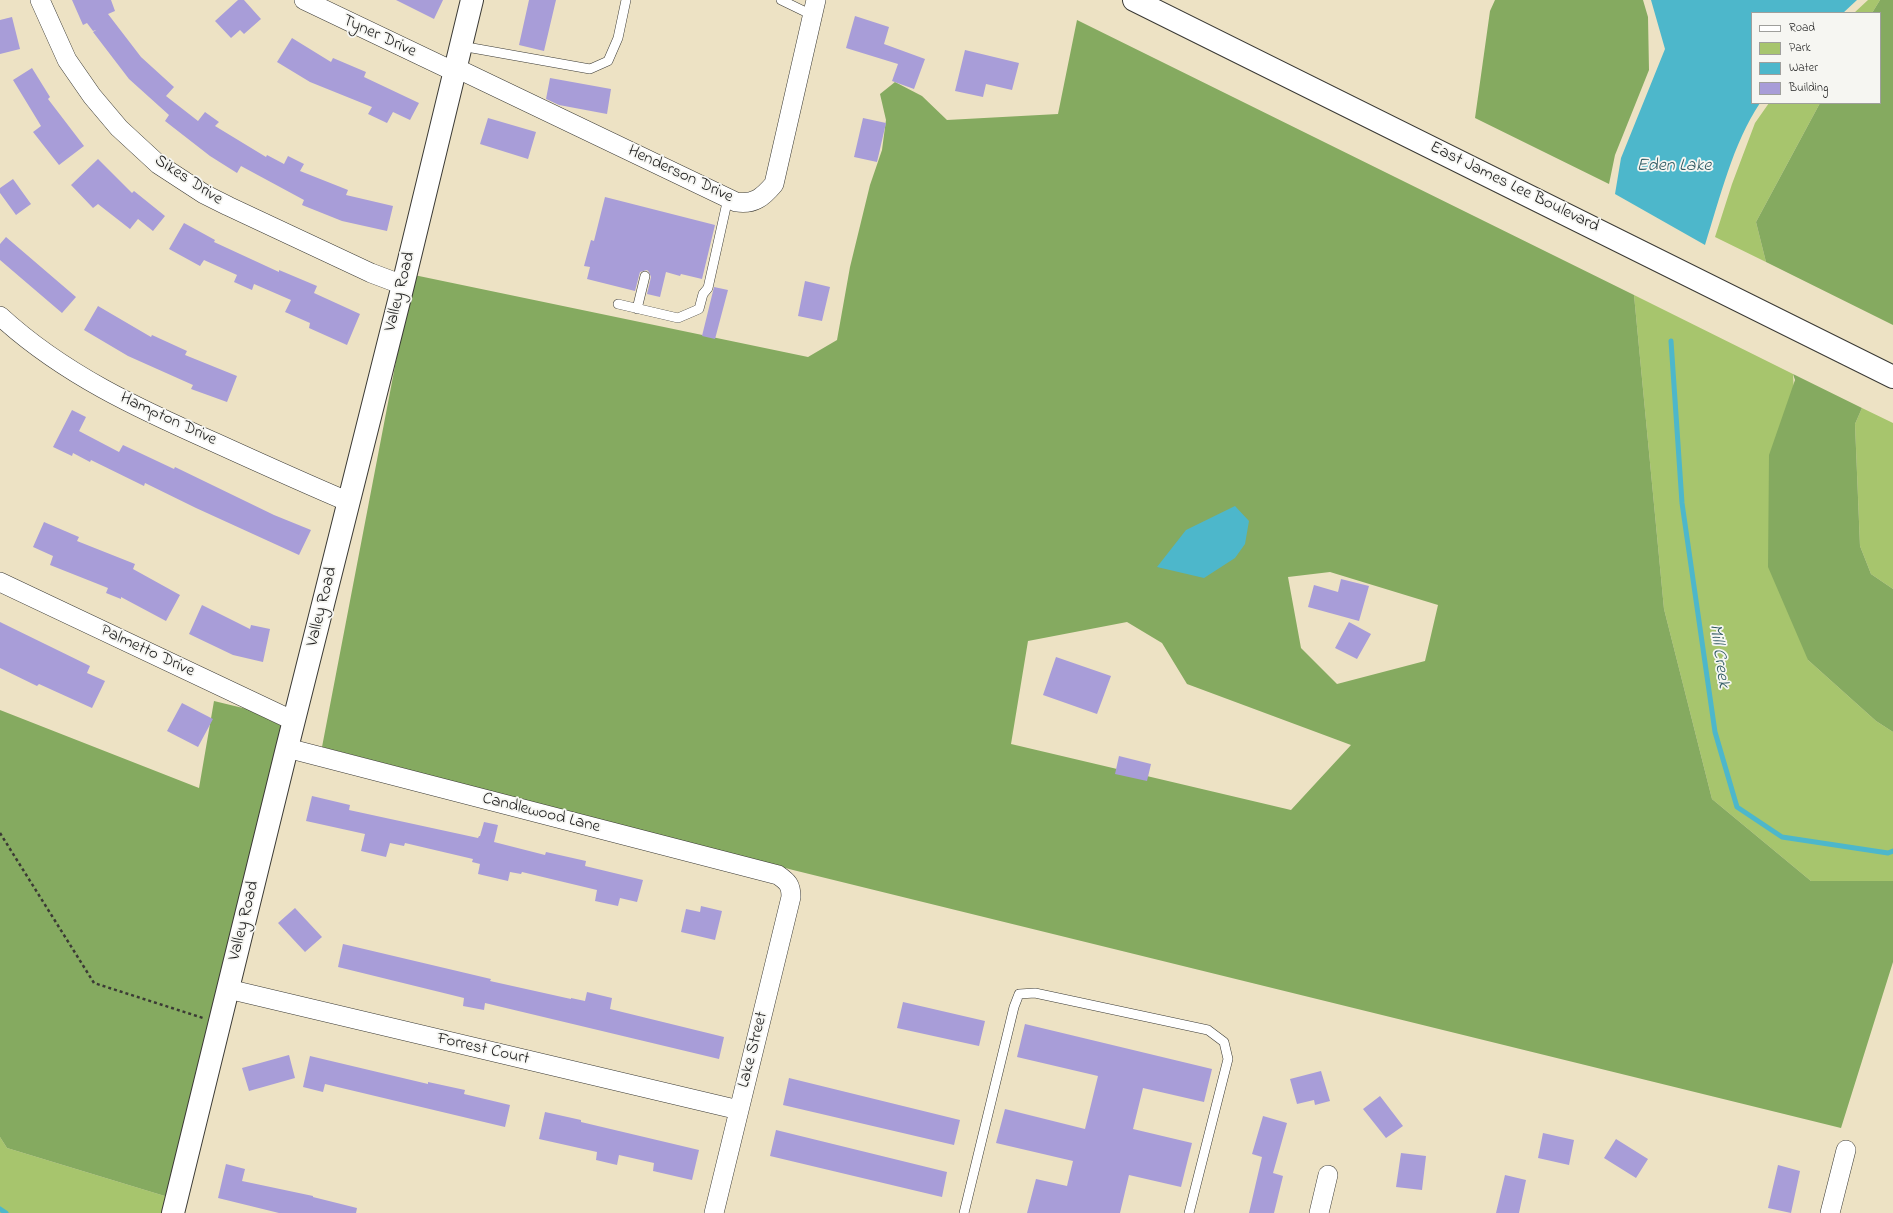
<!DOCTYPE html>
<html>
<head>
<meta charset="utf-8">
<style>
	body { margin:0 }
	#map { position:relative; width:1893px; height:1213px; overflow:hidden; background:#ede2c4; font-family:"Indie Flower",sans-serif }
	canvas { display:block }
	.legend { position:absolute; left:1751px; top:12px; width:130px; height:92px; box-sizing:border-box; background:#f6f6f2; border:1px solid #9f9f9c; margin:0; padding:5px 7px; list-style:none; font-size:12px; color:#1c1c1c }
	.legend li { display:flex; align-items:center; gap:8px; height:20px }
	.legend b { width:20px; border:1px solid #9f9f9c }
</style>
</head>
<body>
<div id="map">
<canvas width="1893" height="1213"></canvas>
<ul class="legend">
<li><b style="height:5px;background:#fff"></b>Road</li>
<li><b style="height:11px;background:#a7c56d"></b>Park</li>
<li><b style="height:11px;background:#4db7cb"></b>Water</li>
<li><b style="height:11px;background:#a89dd8"></b>Building</li>
</ul>
</div>
<script>
const g = document.querySelector('canvas').getContext('2d');
g.lineJoin = 'round';
function paint(path, color) {
  g.fillStyle = color;
  g.fill(path, 'evenodd');
}
function trace(path, color, width, dash) {
  g.strokeStyle = color;
  g.lineWidth = width;
  g.lineCap = dash ? 'butt' : 'round';
  g.setLineDash(dash || []);
  g.stroke(path);
}
function drawText(font, color, halo, rows, align = 'center') {
  g.font = font + ' "Indie Flower",sans-serif';
  g.lineWidth = 3.5;
  g.setLineDash([]);
  g.textBaseline = 'middle';
  g.strokeStyle = halo;
  g.fillStyle = color;
  for (const [text, x, y, turn = 0] of rows) {
    g.save();
    g.translate(x, y);
    g.rotate((+turn || 0) * Math.PI / 180);
    g.textAlign = isNaN(turn) ? turn : align;
    if (halo) g.strokeText(text, 0, 0);
    g.fillText(text, 0, 0);
    g.restore();
  }
}
paint(new Path2D(`
	M1868 0H1880L1872 13H1854Z
	M1769 103H1820L1756 222 1766 262 1715 237 1732 184 1755 123Z
	M1634 295 1793 374 1808 660 1876 721 1893 732V881H1811L1712 799 1664 609Z
	M1862 408 1893 423V589L1871 574 1860 546 1855 424Z
	M0 1137 7 1148 168 1197 165 1213H0Z`), '#a7c56d');
paint(new Path2D(`
	M1495 0H1643L1648 17 1649 70 1615 155 1609 184 1475 118 1490 11Z
	M1880 0H1893V325L1766 262 1756 222 1820 103H1880V13H1872Z
	M1077 20 1634 295 1664 609 1712 799 1811 881H1893V962L1841 1128 793 870 322 747 405 314 414 275 808 357 837 340 850 267 870 185 882 150 886 120 880 94 895 82 922 96 947 120 1058 114ZM1330 572 1438 605 1425 661 1337 684 1301 648 1288 577ZM1127 622 1162 643 1187 684 1351 745 1291 810 1011 744 1028 641Z
	M1793 374 1862 408 1855 424 1860 546 1871 574 1893 589V732L1876 721 1808 660 1768 567 1769 455 1795 380Z
	M214 701 247 709 282 726 168 1197 7 1148 0 1137V710L199 788Z`), '#85aa60');
paint(new Path2D(`
	M1651 0H1857L1843 13H1752V103H1760C1733 143 1720 198 1705 245L1615 194 1621 158 1665 49Z
	M1235 506 1249 521 1245 544 1235 558 1204 578 1157 567 1186 530Z`), '#4db7cb');
trace(new Path2D(`
	M1671 341 1682 503 1715 732 1737 807 1782 837 1888 853 1893 851
	M0 1209 6 1213`), '#4db7cb', 5);
paint(new Path2D(`
	M72 0H111L115 11 108 14 141 57 174 87 166 96 198 121 205 112 219 122 215 126 266 157 267 155 284 164 288 156 304 164 300 171 348 190 346 195 393 206 387 231 342 221 302 205 304 200 241 166 237 173 210 156 165 121 169 115 129 79 93 32 96 30 93 31 87 23 83 25Z
	M238 0H244L261 19 244 34 240 30 231 38 215 21Z
	M396 0H443L434 19Z
	M529 0H556L544 51 519 45Z
	M855 16 889 27 884 44 925 59 914 89 892 81 898 64 846 48Z
	M12 17 20 49 0 54V20Z
	M292 38 331 62 333 58 366 72 364 77 419 103 410 120 393 112 387 123 368 114 372 107 310 82 277 62Z
	M965 50 1019 63 1012 90 986 84 983 97 955 91Z
	M32 68 50 97 48 99 84 146 59 165 33 132 41 126 13 80Z
	M550 78 611 89 607 114 559 105 546 99Z
	M488 118 536 132 528 159 480 144Z
	M863 118 886 123 877 162 854 157Z
	M98 159 132 193 134 191 165 216 153 231 138 219 130 229 98 204 93 208 71 185Z
	M13 179 31 204 16 215 0 193V188Z
	M605 197 715 225 702 279 681 274 680 276 666 272 660 297 647 294 651 277 649 272 647 270 640 272 635 291 587 279 590 267 584 266 591 240 594 241Z
	M184 223 215 240 214 242 279 272V270L317 286 314 293 360 314 347 345 309 328 310 323 285 312 291 300 254 284 252 290 234 282 237 275 204 260 200 266 169 249Z
	M6 237 76 297 62 313 0 260V244Z
	M805 281 830 287 822 321 798 316Z
	M714 287 728 290 715 339 702 336Z
	M98 306 151 337 152 335 187 351 185 355 237 376 227 402 191 389 193 385 128 356 84 330Z
	M72 410 86 417 79 431 119 452 123 445 174 469 175 467 274 515 311 530 299 555 196 508 145 483 144 486 91 460 90 462 73 453 72 456 53 447Z
	M44 522 79 537 77 541 135 564 133 569 180 595 166 621 121 597V599L106 593 108 588 50 565 53 556 33 547Z
	M1341 579 1369 586 1359 621 1308 607 1314 585 1338 592Z
	M202 605 250 629 251 625 270 629 263 662 233 655 189 634Z
	M0 622 90 666 87 673 105 681 92 708 39 684 37 686 0 668Z
	M1349 622 1371 634 1357 659 1335 648Z
	M1056 657 1111 676 1097 714 1043 695Z
	M182 703 213 719 198 747 167 731Z
	M1119 756 1151 764 1147 781 1115 774Z
	M312 796 350 805 349 810 478 838 479 836H480L484 822 498 825 494 842 545 855 546 852 586 861 585 866 643 880 637 902 620 898 618 906 595 901 597 890 522 872 521 874 510 872 508 881 478 874 480 864 472 862 473 859 405 843 404 846 390 843 386 857 361 851 365 834 306 821Z
	M701 906 722 911 715 940 681 932 686 909 700 912Z
	M295 908 322 937 305 952 278 923Z
	M343 944 491 979 490 981 571 999V998L585 1001 587 992 612 998 610 1009 724 1037 719 1059 485 1003 484 1010 463 1006 464 998 338 967Z
	M903 1002 985 1021 979 1046 897 1028Z
	M1025 1024 1212 1069 1204 1102 1143 1088 1133 1129 1192 1143 1181 1187 1129 1175 1120 1213H1027L1036 1179 1067 1186 1073 1161 996 1143 1005 1109 1085 1129 1098 1076 1017 1057Z
	M289 1055 295 1078 249 1091 242 1068Z
	M310 1056 428 1084V1082L465 1090 464 1094 510 1105 505 1127 325 1084 323 1092 303 1087Z
	M1321 1071 1330 1101 1315 1105 1314 1100 1297 1104 1290 1079Z
	M789 1078 960 1120 954 1145 783 1105Z
	M1380 1096 1403 1126 1386 1138 1363 1109Z
	M545 1112 581 1120V1122L699 1150 692 1180 653 1171 654 1163 619 1155 617 1165 596 1160 597 1152 539 1139Z
	M1263 1116 1287 1123 1273 1173 1283 1176 1274 1213H1249L1262 1157 1252 1154Z
	M776 1130 947 1172 942 1197 770 1156Z
	M1543 1133 1574 1140 1569 1165 1538 1158Z
	M1616 1139 1648 1159 1636 1178 1604 1158Z
	M1401 1153 1426 1156 1422 1190 1396 1187Z
	M226 1164 245 1169 242 1181 313 1196V1197L357 1208 356 1213H279L218 1198Z
	M1778 1165 1800 1171 1791 1213 1768 1208Z
	M1505 1175 1526 1180 1519 1213H1496Z`), '#a89dd8');
const lane = new Path2D(`
	M781 0 812 15
	M461 46 590 69 608 61 618 38 626 0
	M618 304 678 318 699 309 703 294 708 288 728 198
	M637 309 645 276
	M964 1213 1014 1007 1019 994 1035 993 1208 1030 1224 1042 1228 1059 1189 1213`);
const street = new Path2D(`
	M40 0 67 60 92 96 119 128 158 164 204 194 228 206 371 273 403 285
	M304 0 455 72
	M456 68 736 202C754 205 763 197 774 184L816 0
	M0 316C63 374 139 409 216 443 260 463 304 483 349 502
	M0 582 294 721
	M287 748 778 875C788 882 791 885 791 897L714 1213
	M228 989 739 1110
	M1319 1213 1328 1175
	M1830 1213 1846 1150`);
const secondary = new Path2D(`
	M173 1213 287 748 403 285 472 0`);
const primary = new Path2D(`
	M1134 0 1893 377`);
trace(lane, '#3b3a35', 10);
trace(street, '#3b3a35', 20);
trace(secondary, '#3b3a35', 24);
trace(primary, '#3b3a35', 24);
trace(new Path2D(`
	M0 833 94 983 203 1018`), '#3b3a35', 2.5, [3, 3]);
trace(lane, '#fff', 9);
trace(street, '#fff', 19);
trace(secondary, '#fff', 22);
trace(primary, '#fff', 22);
drawText('17px', '#1c1c1c', '#f6f6f2', [
	["Tyner Drive",379,37,25],
	["Henderson Drive",680,175,25],
	["Sikes Drive",188,181,33],
	["East James Lee Boulevard",1514,188,26],
	["Valley Road",401,292,-76],
	["Hampton Drive",168,420,25],
	["Valley Road",323,607,-76],
	["Palmetto Drive",147,652,25],
	["Candlewood Lane",541,814,14],
	["Valley Road",245,921,-76],
	["Forrest Court",483,1050,13],
	["Lake Street",754,1050,-76]
]);
drawText('italic 18px', '#305a62', '#f6f6f2', [
	["Eden Lake",1674,167],
	["Mill Creek",1718,656,82]
]);
</script>
</body>
</html>
